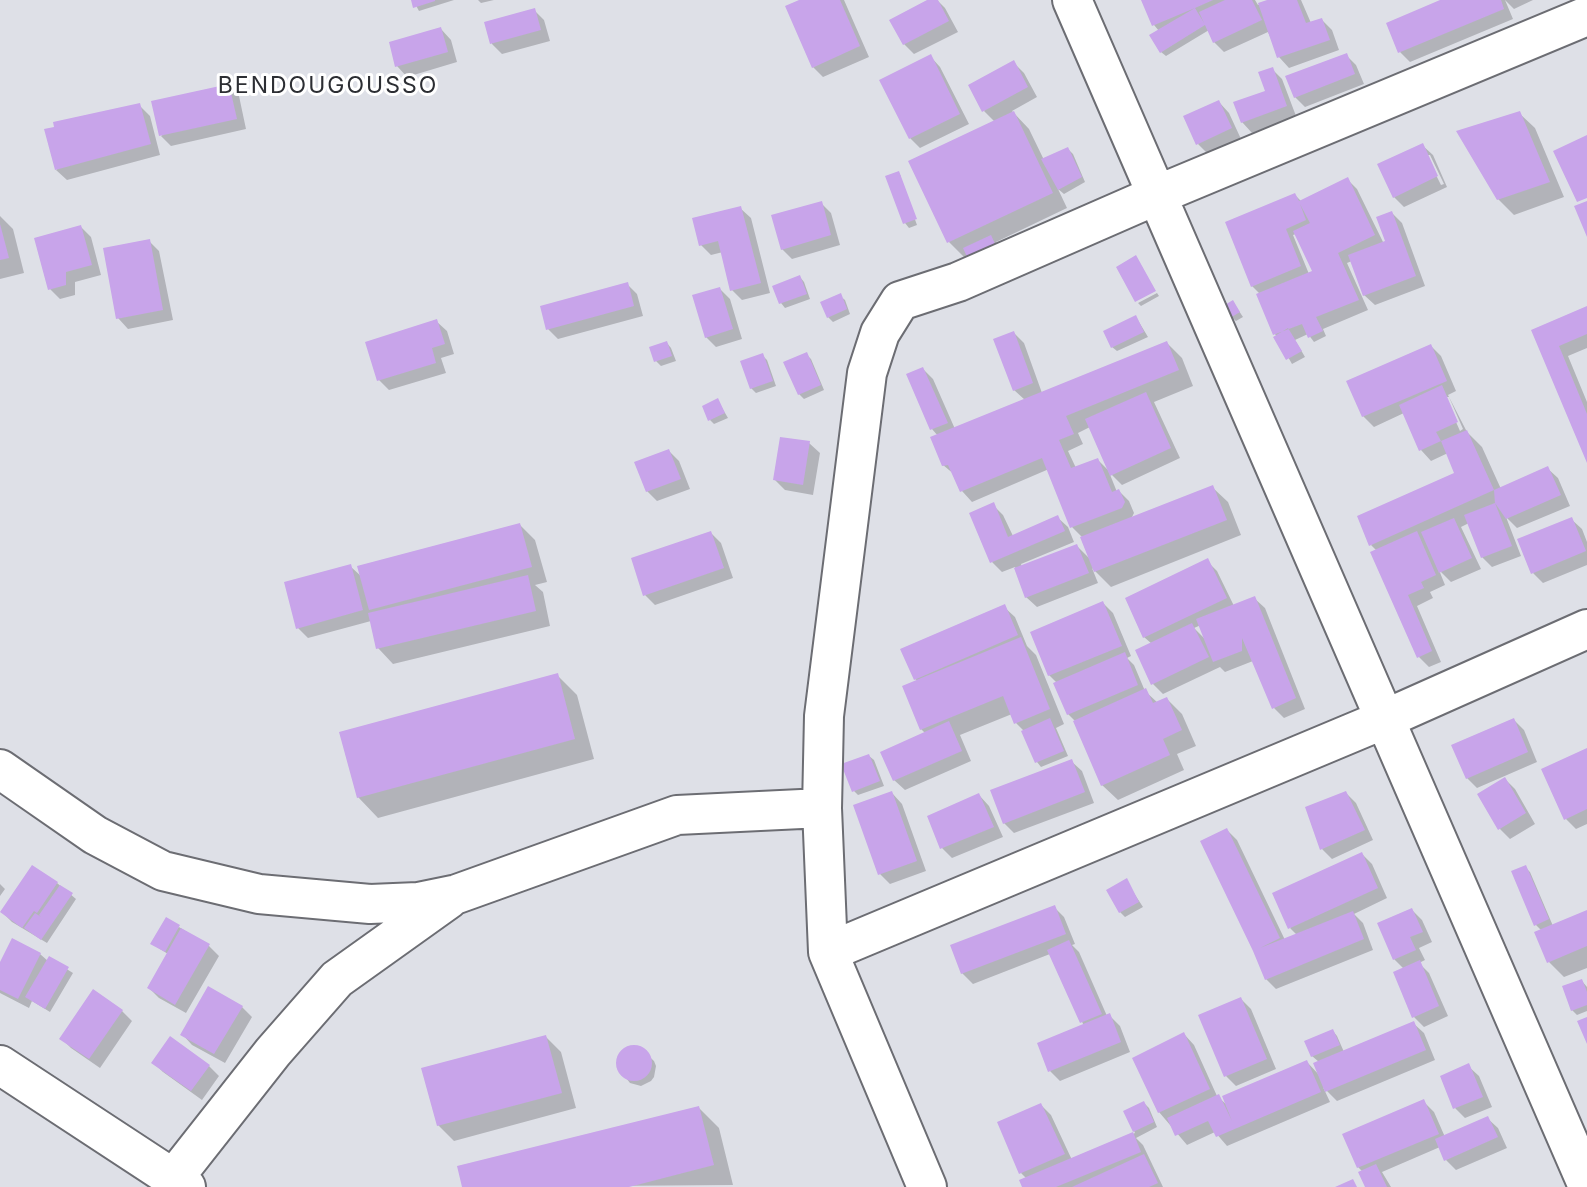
<!DOCTYPE html>
<html>
<head>
<meta charset="utf-8">
<style>
	body { margin:0 }
	canvas { display:block; background:#dee0e7 }
</style>
</head>
<body>
<canvas width="1587" height="1187"></canvas>
<script>
const g = document.querySelector('canvas').getContext('2d');
g.lineJoin = 'round';
function paint(path, color) {
  g.fillStyle = color;
  g.fill(path, 'evenodd');
}
function trace(path, color, width, dash) {
  g.strokeStyle = color;
  g.lineWidth = width;
  g.lineCap = dash ? 'butt' : 'round';
  g.setLineDash(dash || []);
  g.stroke(path);
}
function drawText(font, color, halo, rows, align = 'center') {
  g.font = font + ' Inter,sans-serif';
  g.lineWidth = 6;
  g.setLineDash([]);
  g.textBaseline = 'middle';
  g.strokeStyle = halo;
  g.fillStyle = color;
  for (const [text, x, y, turn = 0] of rows) {
    g.save();
    g.translate(x, y);
    g.rotate((+turn || 0) * Math.PI / 180);
    g.textAlign = isNaN(turn) ? turn : align;
    if (halo) g.strokeText(text, 0, 0);
    g.fillText(text, 0, 0);
    g.restore();
  }
}
paint(new Path2D(`
	M413 0H454L419 11Z
	M478 0H494L481 3Z
	M803 0H844L869 57 823 77 813 67Z
	M931 0H937L945 8 958 32 914 54 904 44Z
	M1143 0H1255L1258 5 1272 0H1301L1311 23 1322 20 1332 30 1339 50 1289 68 1279 57 1268 32 1224 52 1214 42 1209 30 1166 56 1161 52 1159 31 1154 25Z
	M1444 0H1505L1513 19 1410 62 1400 52Z
	M1505 0H1533L1514 9Z
	M534 10 544 20 550 41 502 54 492 44 486 24Z
	M441 29 451 40 457 62 407 77 397 66Z
	M1346 55 1356 65 1364 84 1305 107 1295 97Z
	M930 56 940 67 969 124 920 148 910 138Z
	M1014 63 1024 73 1037 97 1012 111 1029 129 1044 160 1068 149 1073 154 1085 182 1064 194 1058 189 1067 208 996 242 999 251 964 257 949 242 995 122 984 111Z
	M1272 69 1282 79 1296 116 1252 133 1242 122 1267 92Z
	M228 85 239 96 246 129 171 146 161 136Z
	M1219 102 1229 113 1241 139 1208 154 1198 144Z
	M139 105 150 116 160 155 67 180 56 170Z
	M1519 113 1535 128 1564 197 1514 215 1498 199Z
	M1422 145 1433 155 1447 187 1404 207 1394 197ZM1426 155H1430L1444 184 1441 185Z
	M898 173 901 176H899L917 225 909 228 905 223Z
	M1347 179 1357 189 1384 244 1387 242 1392 213 1402 223 1425 286 1375 305 1364 295 1352 261 1347 263 1368 310 1323 329 1326 336 1314 342 1308 334 1295 340 1305 357 1292 364 1275 334 1260 294 1252 286 1295 195 1301 201ZM1296 234 1314 272 1309 274 1293 235Z
	M821 203 831 213 840 245 792 259 782 249Z
	M740 208 751 218 770 293 742 300 732 290 723 252 711 255 701 245Z
	M0 216 13 229 24 273 0 279Z
	M81 227 91 237 101 275 75 282V295L60 299 50 289Z
	M149 241 159 251 173 320 128 329 118 318Z
	M800 277 804 282 810 299 785 308 781 303Z
	M627 284 637 294 643 316 558 339 548 329Z
	M720 289 730 299 742 339 716 347 706 337Z
	M1157 293 1159 296 1141 306 1138 303Z
	M840 296 845 300 850 314 833 322 828 317Z
	M1233 302 1243 317 1236 321 1231 317Z
	M1587 308V348L1568 356 1587 402V460L1533 331Z
	M1136 317 1148 337 1117 351 1112 347Z
	M436 321 447 331 454 354 441 358 446 373 389 390 379 380Z
	M1014 333 1024 343 1042 393 1167 343 1182 358 1193 386 1154 402 1180 458 1122 485 1109 472 1117 492 1119 491 1129 501 1134 513 1131 519 1212 487 1228 502 1241 535 1111 587 1092 568 1098 583 1037 607 1026 597 1015 567 1002 572 992 562 993 505 1003 515 1013 536 1057 517 1068 527 1074 542 1021 564 1022 567 1077 546 1091 560 1082 537 1072 527 1049 469 972 502 962 491 955 475 943 465 938 436 932 429 908 375 923 369 933 379 955 429 1025 400 1014 390ZM1090 427 1110 472 1098 460 1076 468 1068 451 1083 444 1078 433Z
	M667 343 671 348 676 361 661 366 656 361Z
	M1431 346 1441 356 1456 391 1448 395 1467 432 1482 447 1501 489 1547 468 1558 478 1570 506 1517 528 1506 517 1521 556 1492 567 1482 557 1469 523 1461 527 1481 569 1451 582 1439 570 1445 585 1430 592 1433 598 1417 606 1441 662 1429 667 1419 657 1377 551 1371 545 1457 474 1448 453 1431 461 1421 450 1404 413 1374 427 1363 416ZM1445 397H1449L1463 429 1460 431Z
	M806 354 811 359 824 390 804 399 799 394Z
	M762 355 767 360 776 386 756 393 751 388Z
	M718 401 728 418 714 424 710 420Z
	M809 443 820 453 813 495 785 490 775 480Z
	M669 451 679 461 690 489 657 501 647 491Z
	M1571 519 1582 529 1587 542V565L1543 583 1533 573Z
	M520 525 535 540 547 582 535 585 543 592 550 626 393 664 378 648 371 621 308 638 298 628 350 566 362 577Z
	M711 533 721 543 733 578 655 605 645 595Z
	M1207 561 1217 571 1234 606 1254 598 1265 608 1305 709 1284 718 1274 708 1253 661 1225 672 1220 667 1163 694 1153 684 1152 644 1144 637ZM1201 625 1206 640 1194 628Z
	M1103 603 1113 613 1131 656 1127 658 1134 665 1145 691 1158 703 1167 699 1182 714 1196 746 1177 754 1184 770 1118 800 1102 785 1076 722 1068 714 1057 683 1049 675Z
	M1004 607 1015 617 1027 646 1036 655 1064 724 1056 728 1068 756 1041 767 1037 762 1025 732 1016 723 1012 714 960 735 971 761 905 790 894 780 925 733 921 729 918 681 915 679Z
	M557 675 577 695 594 759 378 818 358 797Z
	M1514 720 1524 730 1537 762 1477 788 1467 778Z
	M1587 750V824L1576 829 1566 819Z
	M869 756 874 760 884 786 858 795 854 791Z
	M1071 761 1082 771 1094 803 1014 833 1004 823Z
	M1505 779 1515 789 1535 824 1510 839 1500 829Z
	M892 793 902 804 926 871 890 884 880 874Z
	M1346 793 1356 803 1373 840 1332 859 1322 849Z
	M979 795 989 806 1003 837 952 858 942 848Z
	M1227 830 1237 840 1285 940 1297 935 1290 928 1362 854 1372 864 1387 898 1354 914 1363 923 1373 950 1276 989 1266 979Z
	M1525 867 1530 872 1553 926 1587 912V968L1564 977 1549 962 1542 931 1536 925Z
	M1126 881 1143 907 1125 917 1120 912Z
	M57 883 76 899 47 943 12 922 2 912Z
	M0 884 5 889 0 896Z
	M1054 907 1064 917 1075 944 1072 945 1079 952 1107 1016 1109 1015 1120 1026 1130 1052 1060 1081 1050 1071 1084 1026 1050 954 973 984 962 973Z
	M1412 910 1422 920 1432 942 1419 948 1425 960 1419 963 1429 973 1448 1016 1424 1027 1414 1017 1404 969 1394 959Z
	M179 927 209 946 219 956 186 1013 159 998 149 988 168 954 152 944Z
	M13 940 40 954 48 961 49 958 73 973 50 1012 32 1001 29 1008 0 993V966Z
	M1582 981 1587 987V1011L1577 1015 1572 1010Z
	M93 991 122 1011 132 1021 100 1068 71 1048 61 1038Z
	M1241 999 1251 1009 1276 1069 1236 1086 1226 1076Z
	M242 1007 252 1017 225 1063 192 1045 182 1034Z
	M1413 1023 1424 1033 1435 1060 1337 1101 1323 1087 1330 1102 1227 1146 1215 1132 1187 1145 1159 1112 1184 1034 1194 1045 1217 1096 1227 1105 1307 1062 1321 1077 1319 1062 1312 1056 1333 1031 1337 1036 1344 1052Z
	M546 1037 561 1052 576 1108 454 1141 438 1125Z
	M630 1047 640 1048 654 1061 656 1066 654 1077 651 1081 641 1086 630 1083 618 1068 621 1053Z
	M153 1062 209 1066 219 1076 202 1100 163 1072Z
	M1468 1066 1479 1076 1492 1107 1465 1118 1455 1108Z
	M1424 1102 1434 1112 1445 1137 1487 1118 1498 1128 1507 1148 1456 1170 1446 1160 1440 1147 1382 1172 1391 1187H1367L1363 1172 1358 1167Z
	M1144 1103 1149 1108 1157 1127 1136 1138 1143 1145 1163 1187H1024L1027 1179 1021 1173 1041 1105 1051 1115 1072 1160 1135 1133 1125 1112Z
	M699 1108 719 1128 733 1185 464 1187Z`), '#0003');
paint(new Path2D(`
	M411 0H435V1L413 8Z
	M799 0H840L860 46 812 68 785 6Z
	M927 0H938L949 21 903 45 889 20Z
	M1141 0H1213L1195 8 1204 23 1199 12 1225 0H1252L1262 20 1213 43 1205 25 1160 53 1149 35 1195 8 1152 26Z
	M1267 0H1297L1306 23 1322 18 1330 40 1277 58 1258 3Z
	M1440 0H1501L1504 9 1398 53 1386 23Z
	M535 8 541 30 490 44 484 22Z
	M441 27 448 52 395 67 389 42Z
	M1347 53 1355 74 1294 98 1285 76Z
	M931 54 960 114 909 139 879 80Z
	M1014 60 1028 87 982 112 968 85Z
	M1273 67 1287 106 1241 123 1233 102 1265 91 1258 72Z
	M229 84 237 119 159 136 151 101Z
	M1219 100 1232 128 1196 145 1183 116Z
	M140 103 151 144 55 170 44 129 54 127 53 122Z
	M1014 111 1053 193 947 243 908 161Z
	M1520 111 1550 182 1497 200 1456 131Z
	M1587 135V198L1577 202 1553 151Z
	M1423 143 1438 176 1393 198 1377 164Z
	M1068 147 1082 177 1058 190 1041 159Z
	M899 171 917 219 903 224 885 176Z
	M1348 177 1375 235 1338 253 1359 300 1316 317 1323 331 1308 338 1302 324 1273 335 1256 294 1312 271 1293 231 1310 223 1300 204 1306 220 1286 229 1301 266 1251 287 1225 222 1295 193 1299 201Z
	M822 201 831 235 781 250 771 215Z
	M1587 201V237L1574 206Z
	M741 206 761 283 730 291 718 241 699 246 692 218Z
	M1392 211 1416 276 1363 296 1348 255 1385 241 1376 217Z
	M0 224 9 258 0 260Z
	M81 225 92 265 66 272V285L48 290 34 238Z
	M991 235 996 246 968 259 963 248Z
	M150 239 163 310 116 319 103 248Z
	M1136 255 1156 291 1135 302 1116 267Z
	M800 275 807 294 779 304 772 286Z
	M628 282 634 306 546 330 540 306Z
	M720 287 733 329 705 338 692 295Z
	M841 293 847 309 827 318 820 302Z
	M1233 300 1240 312 1230 318 1223 306Z
	M1587 306V334L1559 346 1587 414V463L1531 330Z
	M1136 315 1144 332 1111 348 1103 331Z
	M437 319 445 344 432 348 436 363 377 381 365 342Z
	M1288 328 1302 351 1286 360 1273 337Z
	M1014 331 1033 383 1013 391 993 339Z
	M667 341 672 356 654 362 649 347Z
	M1167 341 1179 370 1066 416 1074 434 1059 440 1071 468 1098 458 1112 492 1119 489 1125 502 1122 508 1070 528 1042 458 960 492 948 465 942 466 930 437Z
	M1431 344 1447 381 1362 417 1346 381Z
	M807 352 821 385 798 395 783 362Z
	M763 353 773 381 750 389 740 361Z
	M923 367 948 423 930 430 906 374Z
	M1442 385 1458 422 1436 432 1441 441 1419 451 1399 405Z
	M1146 392 1171 448 1110 476 1085 419Z
	M718 398 725 413 708 421 702 406Z
	M1467 430 1494 490 1369 546 1357 516 1454 473 1441 441Z
	M780 437 810 441 803 485 773 480Z
	M669 449 681 479 646 492 634 462Z
	M1548 466 1561 495 1506 519 1495 503 1494 490Z
	M1213 485 1227 520 1094 572 1080 537Z
	M994 502 1008 537 1058 515 1065 531 990 563 969 513Z
	M1495 503 1512 546 1481 558 1464 515Z
	M1572 517 1586 551 1531 574 1517 539Z
	M1454 518 1472 558 1439 573 1421 532Z
	M520 523 532 567 369 610 357 566Z
	M711 531 724 568 643 596 631 558Z
	M1417 531 1436 575 1421 582 1424 588 1408 595 1432 651 1417 658 1370 552Z
	M1077 544 1089 573 1025 598 1014 568Z
	M1208 558 1227 598 1143 638 1125 598Z
	M351 564 363 610 296 629 284 582Z
	M528 575 536 611 376 649 368 613Z
	M1255 596 1296 698 1272 709 1242 638V651L1213 662 1196 619Z
	M1103 601 1122 646 1048 676 1030 632Z
	M1005 604 1018 635 914 680 900 649Z
	M1192 623 1209 657 1151 685 1135 650Z
	M1021 637 1050 709 1014 724 1003 696 920 730 902 686Z
	M1125 652 1138 685 1067 715 1053 683Z
	M558 673 575 739 357 798 339 732Z
	M1146 688 1153 703 1167 697 1182 730 1163 739 1170 755 1101 786 1073 721Z
	M1050 718 1064 751 1035 763 1021 731Z
	M1514 718 1528 752 1466 779 1451 745Z
	M949 721 962 751 893 781 880 752Z
	M1587 748V809L1564 820 1541 769Z
	M869 754 880 781 852 792 841 764Z
	M1072 759 1085 792 1003 824 990 790Z
	M1505 777 1526 813 1498 830 1477 794Z
	M892 791 917 861 878 875 853 805Z
	M1346 791 1365 830 1320 850 1305 807Z
	M979 793 994 827 940 849 927 816Z
	M1227 828 1280 938 1260 948 1353 911 1364 939 1265 980 1253 951 1200 841Z
	M1362 852 1378 888 1288 929 1272 893Z
	M32 865 58 882 37 913 34 911 22 928 0 912Z
	M1526 865 1549 919 1534 926 1511 871Z
	M1127 878 1139 902 1119 913 1106 890Z
	M60 885 73 893 41 940 24 928 35 913 41 917 39 915Z
	M1055 905 1066 934 961 974 950 945Z
	M1412 908 1423 932 1410 937 1416 950 1393 960 1377 923Z
	M1587 910V946L1547 963 1534 932Z
	M166 917 180 925 165 952 150 944Z
	M181 928 210 944 175 1005 147 988Z
	M12 938 41 953 18 999 0 990V962Z
	M1069 940 1102 1014 1080 1023 1047 950Z
	M49 956 69 967 45 1009 25 997Z
	M1420 960 1439 1006 1412 1018 1393 972Z
	M1582 979 1587 992V1005L1571 1011 1562 986Z
	M208 986 243 1006 214 1054 180 1035Z
	M93 989 123 1010 89 1059 59 1039Z
	M1241 997 1267 1059 1224 1077 1198 1015Z
	M1110 1013 1121 1042 1048 1072 1037 1043Z
	M1587 1017V1044L1577 1021Z
	M1414 1021 1426 1050 1325 1092 1313 1063Z
	M1333 1029 1340 1045 1311 1057 1304 1041Z
	M1184 1032 1210 1089 1158 1113 1132 1058Z
	M546 1035 562 1093 437 1126 421 1068Z
	M170 1036 210 1065 191 1091 151 1063Z
	M616 1063a18 18 0 1 1 36 0a18 18 0 1 1-36 0Z
	M1307 1060 1321 1092 1216 1137 1208 1121 1175 1136 1167 1118 1219 1094 1232 1121 1222 1096Z
	M1469 1063 1483 1097 1453 1109 1440 1076Z
	M1424 1099 1439 1134 1357 1168 1342 1134Z
	M1144 1101 1154 1122 1133 1132 1123 1111Z
	M1041 1103 1065 1154 1019 1174 997 1122Z
	M699 1106 714 1165 629 1187H462L457 1166Z
	M1488 1116 1498 1137 1444 1161 1435 1139Z
	M1133 1132 1141 1152 1056 1187H1022L1019 1180Z
	M1144 1154 1158 1183 1149 1187H1072Z
	M1376 1164 1387 1187H1365L1358 1172Z
	M1353 1179 1357 1187H1335Z`), '#c8a4ea');
const minor = new Path2D(`
	M1072 0 1587 1184
	M0 769 95 835 163 871 259 894 370 904 418 902 457 894 677 815 822 808
	M828 952 1385 719 1587 629
	M0 1065 186 1187
	M173 1179 273 1052 337 979 449 899
	M927 1187 828 952 822 808 824 716 867 373 880 333 900 301 958 282 1157 195 1587 16`);
trace(minor, '#6c6d73', 42);
trace(minor, '#fff', 38);
g.letterSpacing = '2px';
drawText('23px', '#2c2e33', '#fff', [
	["BENDOUGOUSSO",328,86]
]);
g.letterSpacing = '0px';
</script>
</body>
</html>
